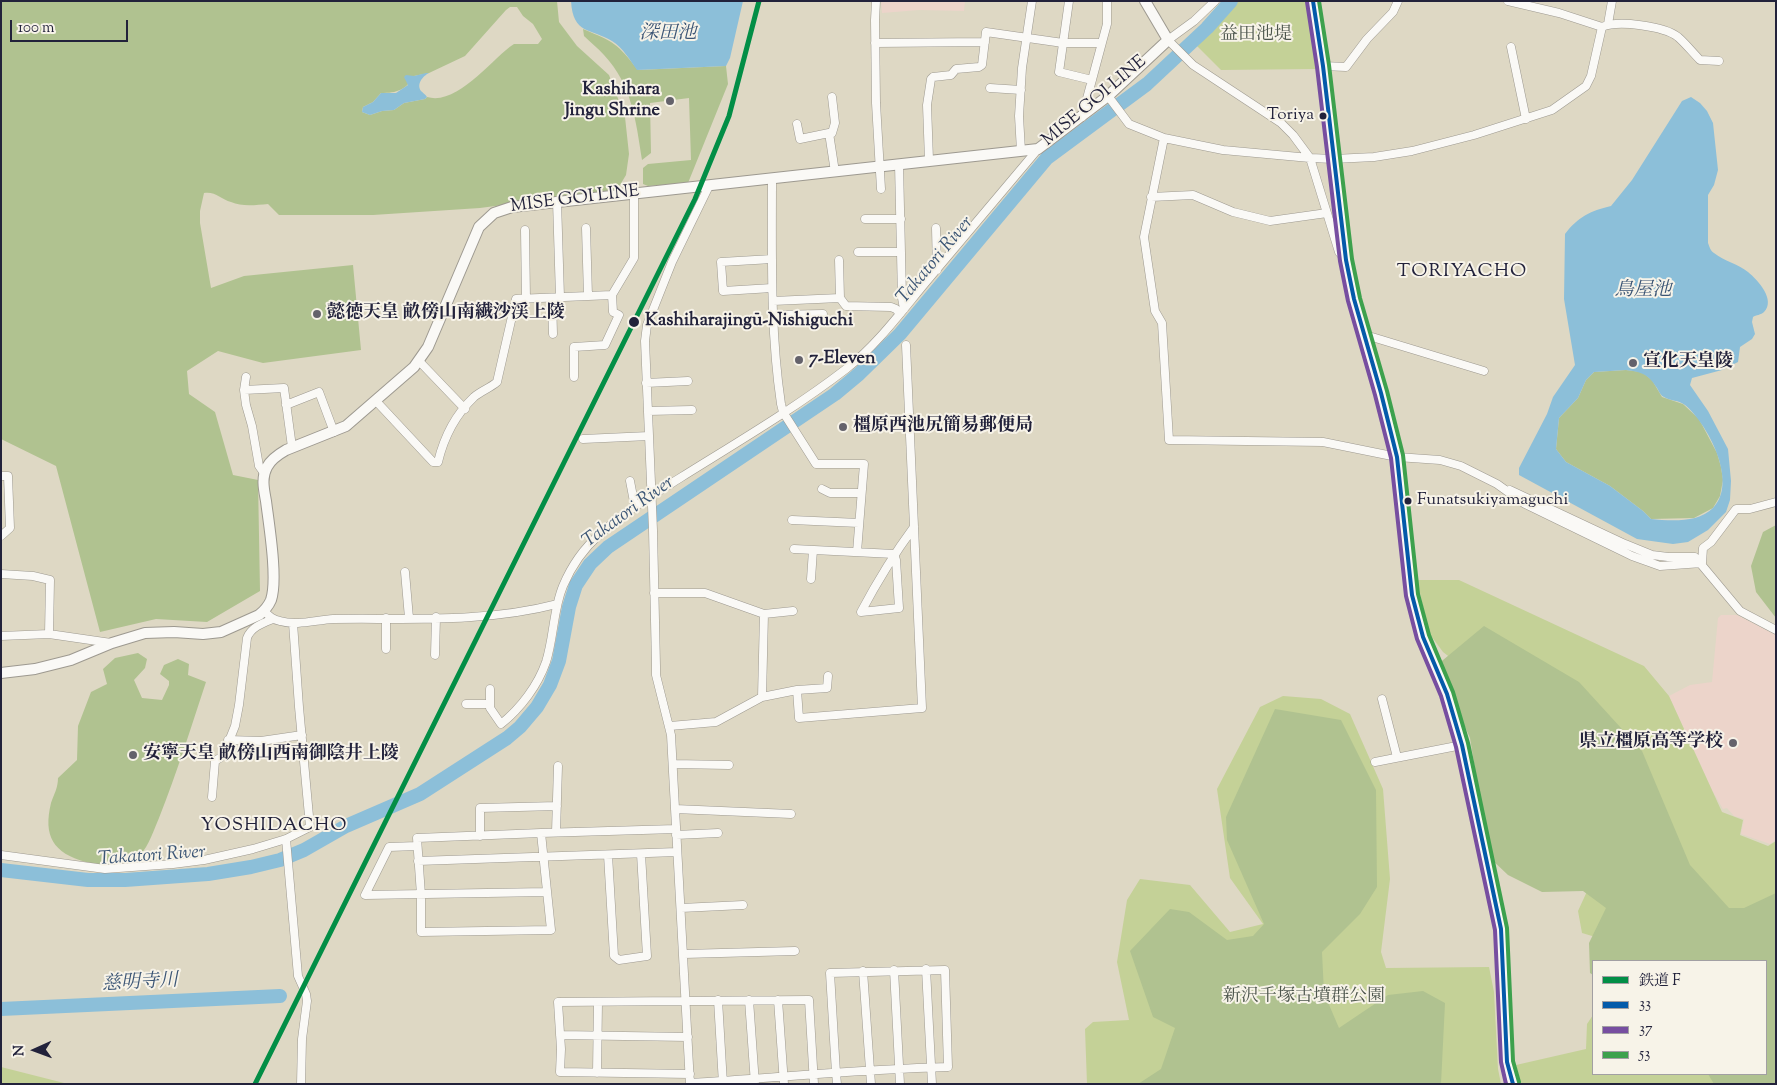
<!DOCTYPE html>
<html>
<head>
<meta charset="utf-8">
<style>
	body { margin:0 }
	#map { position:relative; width:1777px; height:1085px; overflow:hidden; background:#ded8c4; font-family:"Sorts Mill Goudy","Noto Serif JP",serif }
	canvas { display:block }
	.frame { position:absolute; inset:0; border:2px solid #22223b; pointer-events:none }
	.legend { position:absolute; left:1592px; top:960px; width:175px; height:115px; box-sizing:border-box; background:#f7f3e8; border:1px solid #a29fa3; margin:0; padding:6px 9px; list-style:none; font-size:15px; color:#22223b }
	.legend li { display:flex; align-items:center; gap:10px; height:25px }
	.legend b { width:25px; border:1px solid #a29fa3 }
	.north { position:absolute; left:10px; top:1025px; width:50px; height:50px; -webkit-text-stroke:4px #f7f3e8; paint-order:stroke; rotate:268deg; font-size:14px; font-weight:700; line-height:20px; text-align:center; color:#22223b }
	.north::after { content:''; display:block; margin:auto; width:18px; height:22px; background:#22223b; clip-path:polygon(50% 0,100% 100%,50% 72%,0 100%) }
	.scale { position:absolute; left:10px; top:20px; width:118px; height:22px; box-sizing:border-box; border:2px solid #22223b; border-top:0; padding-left:6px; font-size:15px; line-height:18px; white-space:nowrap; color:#22223b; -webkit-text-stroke:4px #f7f3e8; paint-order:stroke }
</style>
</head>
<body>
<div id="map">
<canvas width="1777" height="1085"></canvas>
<div class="frame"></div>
<ul class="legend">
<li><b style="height:6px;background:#028e46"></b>鉄道 F</li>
<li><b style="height:6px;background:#045aaa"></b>33</li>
<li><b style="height:6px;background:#774ea0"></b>37</li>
<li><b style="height:6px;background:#3da14d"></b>53</li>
</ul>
<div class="north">N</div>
<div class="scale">100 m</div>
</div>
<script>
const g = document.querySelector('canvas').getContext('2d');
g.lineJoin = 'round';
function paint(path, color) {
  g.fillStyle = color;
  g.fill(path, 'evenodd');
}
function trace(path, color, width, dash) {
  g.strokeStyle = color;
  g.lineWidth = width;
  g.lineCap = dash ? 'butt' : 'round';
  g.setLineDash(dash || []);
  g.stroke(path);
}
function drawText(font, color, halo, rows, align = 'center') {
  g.font = font + ' "Sorts Mill Goudy","Noto Serif JP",serif';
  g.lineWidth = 4;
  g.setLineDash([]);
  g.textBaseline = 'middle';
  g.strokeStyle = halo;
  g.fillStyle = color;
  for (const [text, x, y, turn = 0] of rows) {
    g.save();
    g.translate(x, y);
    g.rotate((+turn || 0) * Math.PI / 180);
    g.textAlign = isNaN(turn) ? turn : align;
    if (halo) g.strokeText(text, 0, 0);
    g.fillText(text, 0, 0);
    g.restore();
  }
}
paint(new Path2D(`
	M883 1H965L964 11 919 10 882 13 881 3Z
	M1721 615H1737L1776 635V840L1770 844 1741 834 1744 819 1734 816 1727 808 1723 809 1712 790 1669 696 1690 685 1712 682 1718 618Z`), '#ecd4ca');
paint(new Path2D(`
	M1236 1H1309L1316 69 1221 70 1196 45Z
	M1417 580H1459L1644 666 1669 696 1722 812 1743 820 1740 835 1768 846 1776 841V1084H1521L1516 1065 1586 1049 1587 1024 1593 1015V1074H1766V961L1609 941 1582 933 1578 911 1589 887 1474 676 1443 652 1429 633Z
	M1283 696 1321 699 1350 714 1383 789 1390 879 1381 952 1386 968 1489 967 1494 992 1498 1069 1501 1084H1087L1085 1029 1093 1022 1129 1020 1117 962 1127 900 1140 879 1190 885 1230 932 1263 924 1230 878 1217 789 1260 707Z
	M1 1067 68 1084H1Z`), '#c4d197');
paint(new Path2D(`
	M1 1H557L559 22 577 46 609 75 625 117 629 154 626 175 617 190 480 208 373 215H279L268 204C256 205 242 207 231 202 221 199 215 191 204 193L200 211V223L211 288 244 276 353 265 361 350 263 363 218 351 187 371 189 394 215 412 233 475 258 480 260 591 207 622 156 619 100 632 56 466 1 439ZM510 7H517L523 16 533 24 542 39 538 44H514C491 59 458 106 427 97L425 99 404 103 394 110 382 111 370 115 362 112 363 107 373 102 381 93C397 93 406 90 414 76L429 73 465 56 506 10Z
	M583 29C614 42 617 43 638 70L726 66 728 84 688 183 648 186 643 184V168L648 164 691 160 689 98 650 103 651 153 642 160C636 121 632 85 604 55 598 48 590 42 584 36Z
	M1626 370 1642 372 1652 380 1662 397 1683 404 1699 419 1717 453 1721 467 1723 480 1720 496 1713 508 1694 518 1651 519 1643 511 1610 486 1566 462 1556 449 1559 418 1578 398 1586 380 1594 372Z
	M1776 525V618L1756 592 1751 566 1763 532Z
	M1484 626 1579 682 1642 751 1690 865 1729 908H1744L1776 893V1084H1714L1708 1074H1766V961H1593V975L1590 973 1589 943 1606 908 1583 891 1542 892 1508 875 1489 857 1470 738 1437 665Z
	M138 653 147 659 145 668 134 680 142 698 162 700 169 685V681L160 674 164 665 178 659 189 664 188 675 206 682C191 727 177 773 159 818 154 829 149 846 140 855 127 867 102 866 86 862 53 853 43 836 51 803 54 794 58 788 58 778L77 760 78 726 91 692 107 684 103 669 115 658Z
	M1275 709 1341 720 1376 790 1377 887 1360 914 1322 952 1324 993 1339 1028 1388 995 1423 991 1445 1003 1441 1084H1138L1161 1069 1175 1028 1153 1017 1130 951 1170 909 1189 912 1227 940 1253 936 1264 924 1227 840 1226 817Z`), '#b0c290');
paint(new Path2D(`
	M571 1H743L730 58 726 66 637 70C630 60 623 48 612 41 591 28 573 35 571 1Z
	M426 73H429C423 76 416 84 421 91 423 93 425 94 427 97L425 99 404 103 394 110 382 111 370 115 362 112 363 107 373 102 381 93H396L408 85 404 77 406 75 414 76Z
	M1691 97 1700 103 1707 111 1713 123 1718 170 1714 185 1708 195V243C1710 248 1710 250 1714 253 1724 261 1738 264 1748 272 1758 280 1776 300 1764 312 1761 315 1756 315 1753 317L1752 322 1755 334 1752 339 1740 347 1738 362 1722 370 1692 378 1690 385 1708 411 1728 449 1731 481 1730 500 1726 512 1708 530 1688 542 1673 544 1637 539 1519 475V468L1547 414 1553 397 1575 365 1564 299 1565 234C1578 217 1590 211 1611 206L1632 180 1682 101ZM1626 370C1642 372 1648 374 1657 388 1659 391 1660 395 1664 397 1670 401 1679 400 1685 405 1707 423 1739 482 1713 508 1698 523 1671 521 1651 519L1643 511 1610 486 1566 462 1556 449 1559 418 1578 398 1586 380 1594 372Z`), '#8cbfd9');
trace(new Path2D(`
	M1 870 88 880H125L208 874 251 867 280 860 304 850 346 826 420 794 507 738 520 727 537 707 550 685 559 661 569 607 576 585 590 564 608 547 835 394 859 374 900 334 1047 158 1147 84 1207 28 1231 1
	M1 1009 280 996`), '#8cbfd9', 14);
const minor = new Path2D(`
	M876 1 875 20 876 103 881 189
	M1069 1 1059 72 1092 80
	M1215 1 1194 21 1168 40 1193 65 1281 123 1293 135 1310 158 1339 252 1346 260
	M1508 1 1559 13 1602 27
	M1608 24 1612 1
	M875 43 985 42
	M1511 47 1526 119
	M1323 66 1346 67 1367 39 1393 12 1398 1
	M990 88 1021 90
	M1108 96 1129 124 1164 138 1223 150 1310 158 1334 159 1374 157 1412 151 1474 135 1552 110 1586 86 1591 76 1602 27C1618 20 1664 26 1678 37 1686 44 1693 53 1700 60L1719 61
	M832 97 835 123 832 133H829L835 172
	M1082 117 1107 24V1
	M797 124 800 139 829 133
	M1164 138 1144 237 1155 311 1162 323 1169 440 1323 442 1397 457 1440 460 1461 466 1497 484 1525 504 1632 556 1660 566 1702 563
	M1021 151 1019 116 1022 68 1032 1
	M929 160 927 105 931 79 933 77 951 75 956 69 979 67 982 65 986 32 1063 43H1101
	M899 164 902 298 904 309
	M772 179C772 254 770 330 781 404L783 412 816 464H864L857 552
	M1151 197 1193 195 1233 212 1270 221 1327 213
	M557 201 560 297
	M865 219H901
	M586 228 588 296
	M936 228 937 270
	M525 230 526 299
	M858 252H901
	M772 259 721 262 723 291 772 288
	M839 260 840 298
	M552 298 553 334
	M773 301 840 298 846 306 891 307 896 309 900 314
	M773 315 823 314
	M1364 338 1372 337 1484 371
	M419 361 465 409
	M246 377 244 390 246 405 252 426 259 466 264 473
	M574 377V347L605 345 619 315 613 312 612 295 634 258V192
	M646 383 688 381
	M244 390 284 388 292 447
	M376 401 433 462H438C444 437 455 415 474 397 481 391 490 388 497 382L516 299 612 295
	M286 405 319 392 334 432
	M648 411 692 410
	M583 439 649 436
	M1 476H8L10 528 1 536
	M630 481 635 507
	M822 489 830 493H861
	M1510 490 1625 544 1652 555 1668 557H1695L1740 611 1776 630
	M792 520 859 523
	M794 549 894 554 896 560 899 608 861 612C877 582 894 554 914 527
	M1702 563 1703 548 1711 542 1736 509H1750L1776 502
	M405 572 409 618
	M1 574 33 576 50 580 49 634
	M811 579 813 550
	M654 593H705L764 614 793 611
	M264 611C269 616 273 620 280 621 296 626 316 620 333 619 407 618 485 623 557 604
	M386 618V649
	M1 636 49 634 111 643
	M435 655 436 617
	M490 689V708L501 724C521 708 538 685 546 662 554 637 553 610 563 586 571 567 584 548 600 534 624 512 653 495 680 478 736 443 794 409 846 369 877 345 901 312 926 282 963 238 1001 193 1038 149
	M797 690 799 718 922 708 906 345
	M762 697 764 614
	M1382 699 1397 757
	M466 704H490
	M670 726 716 722 762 697 797 690 827 688 828 676
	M228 740 261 741 302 735
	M1375 762 1462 745
	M673 764 729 765
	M212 797 215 761 223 756 235 726 239 705 247 638C251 627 263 623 273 619
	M675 809 791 814
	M556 832 558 766
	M541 833 551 930 421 932V895L417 838Z
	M541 833 676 829
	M676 835 718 833
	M480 836V808L557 806
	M286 839 298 976 306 994 307 1001 302 1039 301 1084
	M417 846 389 847 365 895 547 892
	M1 855 105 869 173 864 204 860 253 849 286 839 310 827 299 707 293 623
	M608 855 614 956 619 960 647 956 641 854
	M418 861 677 852
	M681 908 743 905
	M684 954 795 951
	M926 969 932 1084
	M894 970 900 1084
	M863 971 871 1084
	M718 1000 723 1084
	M749 1000 755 1084
	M778 1000 784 1084
	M560 1035 688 1037
	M597 1073 598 1002
	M690 1074 560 1072 561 1049 558 1002 809 1000 814 1084
	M690 1083C776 1078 862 1069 948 1067L945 970 830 973 836 1073 837 1084
	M690 1084 671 735 656 675V666L653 530 645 341 647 325 672 262 709 186`);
const major = new Path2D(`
	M1313 1 1323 66 1346 260 1354 299 1381 393 1397 457 1412 595 1423 637 1447 694 1462 745 1501 929 1507 1062 1513 1084
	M1 673 35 669 71 660 112 643 145 633 174 632 203 634 221 632 259 615C264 611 268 607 271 600 278 579 269 525 266 501 264 490 261 478 267 467 271 459 279 454 286 450L346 426 414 367 428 347 479 227 494 213 512 207 1038 149 1108 96 1168 40 1145 1`);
trace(minor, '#9d9990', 9);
trace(major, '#9d9990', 12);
trace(minor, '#faf9f6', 8);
trace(major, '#faf9f6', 10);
trace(new Path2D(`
	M1313 1 1323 66 1346 260 1354 299 1381 393 1397 457 1412 595 1423 637 1447 694 1462 745 1501 929 1507 1062 1513 1084`), '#045aaa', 4);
trace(new Path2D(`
	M1307 2 1317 67 1340 261 1348 301 1375 395 1391 458 1406 596 1417 639 1441 696 1456 747 1495 930 1501 1062 1506 1084`), '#774ea0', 4);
trace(new Path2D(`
	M1319 1 1329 65 1352 259 1360 298 1387 391 1403 455 1418 594 1429 635 1453 692 1468 743 1507 928 1513 1061 1519 1082`), '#3da14d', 4);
trace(new Path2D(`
	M255 1084 695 199 729 116 759 1`), '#028e46', 5);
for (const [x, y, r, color] of [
	[670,101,5,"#64626b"],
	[1323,116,4.5,"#22223b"],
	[317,314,5,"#64626b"],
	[634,322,6,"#22223b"],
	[799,360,5,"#64626b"],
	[1633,363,5,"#64626b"],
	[843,427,5,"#64626b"],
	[1408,501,4.5,"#22223b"],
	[1733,743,5,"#64626b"],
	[133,755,5,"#64626b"]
]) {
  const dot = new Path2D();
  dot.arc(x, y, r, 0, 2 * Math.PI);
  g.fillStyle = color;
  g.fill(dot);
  trace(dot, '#f7f3e8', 2);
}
drawText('17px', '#22223b', '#f7f3e8', [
	["Toriya",1314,116],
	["Funatsukiyamaguchi",1417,501,"left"]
], 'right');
drawText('18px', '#4c554c', '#f7f3e8', [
	["益田池堤",1256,36],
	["新沢千塚古墳群公園",1304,998]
]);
drawText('bold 18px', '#22223b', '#f7f3e8', [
	["Kashihara",660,91,"right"],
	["Jingu Shrine",660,112,"right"],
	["懿徳天皇 畝傍山南繊沙渓上陵",327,314],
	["7-Eleven",809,360],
	["宣化天皇陵",1643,363],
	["橿原西池尻簡易郵便局",853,427],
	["県立橿原高等学校",1723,743,"right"],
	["安寧天皇 畝傍山西南御陰井上陵",143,755]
], 'left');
drawText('18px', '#22223b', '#f7f3e8', [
	["MISE GOI LINE",1095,102,-40],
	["MISE GOI LINE",575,200,-7]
]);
drawText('bold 18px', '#22223b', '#f7f3e8', [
	["Kashiharajingū-Nishiguchi",645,322]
], 'left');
drawText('italic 19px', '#3b5575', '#f7f3e8', [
	["深田池",668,35],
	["Takatori River",936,261,-50],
	["鳥屋池",1643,292],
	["Takatori River",629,513,-36],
	["Takatori River",152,857,-4],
	["慈明寺川",140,984,-3]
]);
g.letterSpacing = '1px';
drawText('19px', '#22223b', '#f7f3e8', [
	["TORIYACHO",1462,273],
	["YOSHIDACHO",274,827]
]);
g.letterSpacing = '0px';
</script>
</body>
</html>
